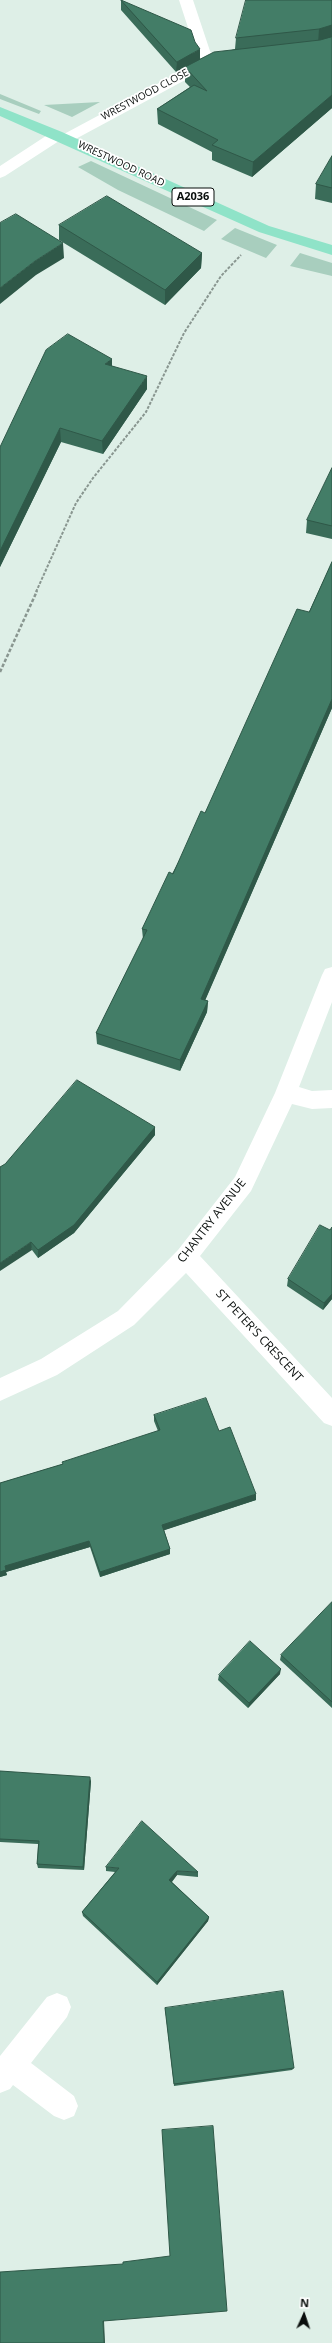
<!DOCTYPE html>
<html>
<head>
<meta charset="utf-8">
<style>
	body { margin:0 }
	#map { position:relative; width:332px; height:2343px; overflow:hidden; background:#deefe7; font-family:"Open Sans",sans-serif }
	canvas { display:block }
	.north { position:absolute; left:284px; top:2295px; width:40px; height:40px; -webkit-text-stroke:3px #fff; paint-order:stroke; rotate:3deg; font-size:11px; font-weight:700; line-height:16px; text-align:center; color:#090e0c }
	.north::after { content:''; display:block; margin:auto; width:14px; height:18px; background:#090e0c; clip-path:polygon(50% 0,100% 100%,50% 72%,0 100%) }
</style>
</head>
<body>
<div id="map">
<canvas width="332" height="2343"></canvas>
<div class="north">N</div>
</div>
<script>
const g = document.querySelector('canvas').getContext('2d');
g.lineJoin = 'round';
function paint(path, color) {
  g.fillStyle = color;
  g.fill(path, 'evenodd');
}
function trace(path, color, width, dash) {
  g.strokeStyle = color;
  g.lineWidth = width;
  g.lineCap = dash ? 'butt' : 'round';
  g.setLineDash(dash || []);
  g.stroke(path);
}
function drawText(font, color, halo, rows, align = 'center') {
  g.font = font + ' "Open Sans",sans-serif';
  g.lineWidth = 3.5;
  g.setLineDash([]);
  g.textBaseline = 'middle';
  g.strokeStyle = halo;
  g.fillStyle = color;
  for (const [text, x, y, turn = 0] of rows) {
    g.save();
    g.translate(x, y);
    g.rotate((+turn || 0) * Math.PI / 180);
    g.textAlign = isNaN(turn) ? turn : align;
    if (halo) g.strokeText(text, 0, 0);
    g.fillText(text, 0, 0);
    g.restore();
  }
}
paint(new Path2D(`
	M0 94 41 111 39 114 0 99Z
	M100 102 72 117 44 105Z
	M91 161 217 220 204 231 118 190 78 167Z
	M235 228 277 245 266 258 221 239Z
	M300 253 332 263V276L290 266Z`), '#a8cebe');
trace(new Path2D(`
	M36 592 76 503 93 478 146 412 184 333 221 276 241 255`), '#899690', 2, [3, 1.5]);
trace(new Path2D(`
	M0 672 37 591`), '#899690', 2.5, [3.5, 2]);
paint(new Path2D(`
	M179 0H193L210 51 217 61 215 64 70 142 65 143 59 141 5 176 0 178V166L52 132 57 131 64 134 202 60 196 52Z
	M332 967V1002L299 1087 312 1091 332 1090V1108L312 1109 292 1104 251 1191 200 1256 332 1398V1426L324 1423 186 1273 134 1325 57 1375 0 1401V1378L41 1359 118 1311 178 1250 235 1177 275 1093 322 975 325 969Z
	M57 1993 67 1997 71 2007 67 2017 31 2063 74 2096 78 2106 74 2116 64 2120 54 2116 13 2085 10 2089 0 2093V2056L47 1997Z`), '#fff');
paint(new Path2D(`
	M0 107 62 132 269 226 332 245V255L259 232 0 116Z`), '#8fe3c8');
paint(new Path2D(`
	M121 0 200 59 235 49 236 38 332 0V108L252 177 212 160V152L158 124 157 109 190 87 185 82V67L176 72 121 10Z
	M332 156V203L315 199 316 184Z
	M59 225 202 253 201 268 165 305 59 240Z
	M112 359V366L147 389 103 454 61 442 0 567V447Z
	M332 468V539L306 533 307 520Z
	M332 562V708L205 1000 208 1001 207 1012 180 1071 97 1044 96 1033 143 939 142 929 205 813 309 612Z
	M155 1135 74 1233 38 1258 32 1250 0 1167Z
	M330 1230 332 1299 323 1310 287 1286 288 1279Z
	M154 1415 219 1431 256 1500 164 1530 170 1549V1554L100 1577 90 1547 6 1572 7 1575 0 1577V1483L63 1464 158 1431 154 1421Z
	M332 1602V1708L280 1660 281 1655Z
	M280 1674 248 1708 218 1680 219 1675Z
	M0 1771 91 1781 84 1870 38 1868 37 1864 38 1844 0 1842Z
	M106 1867 198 1872V1877L177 1875 172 1882 209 1917 208 1921 157 1985 83 1916 82 1912 115 1872 106 1871Z
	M165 2008 294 2068 292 2070 174 2086Z`), '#3a6c59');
paint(new Path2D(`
	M332 25V40L318 44 319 29Z
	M200 49V60L176 72 177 62Z
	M332 95V108L252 177 253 162Z
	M63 243 64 258 36 275 0 304V288L35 261Z
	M202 253 201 268 165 305V290Z
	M112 359V373L105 364Z
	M147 376V389L103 454 102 441Z
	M60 428 61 442 0 567V551Z
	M332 699V708L201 1010V999Z
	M208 1001 207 1012 180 1071V1060Z
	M155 1127V1135L74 1233 38 1258V1250Z
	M31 1242 32 1250 0 1271V1263Z
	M332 1294V1299L323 1310 324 1303Z
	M256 1494V1500L162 1531V1525Z
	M89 1541 90 1547 6 1572 7 1575 0 1577V1572L5 1566Z
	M170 1549V1554L100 1577V1572Z
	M281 1669 280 1674 248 1708 249 1703Z
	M90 1777 91 1781 84 1870 83 1867Z
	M177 1871V1875L169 1885V1880Z
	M209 1917 208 1921 157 1985V1982Z
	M103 2321H104L105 2343H104Z`), '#2f5848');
const building = new Path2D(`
	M121 0 191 30 195 42 200 49 177 62Z
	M246 0H332V25L319 29 236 38Z
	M332 37V95L253 162 212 145 218 140 157 109 194 85 207 91 185 67 214 52 320 40Z
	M332 156V188L316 184Z
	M107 196 202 253 165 290 59 225Z
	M16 214 63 243 35 261 0 288V223Z
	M68 334 112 359 105 364 147 376 102 441 60 428 0 551V447L46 350Z
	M332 468V526L307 520Z
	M332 562V699L201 999 208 1001 180 1060 96 1033 147 930 142 929 169 872 173 874 201 811 205 813 297 609 309 612Z
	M77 1080 155 1127 74 1225 38 1250 31 1242 0 1263V1167L5 1164Z
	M320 1225 330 1230 332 1227V1294L324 1303 288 1279Z
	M206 1398 219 1431 230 1427 256 1494 162 1525 170 1549 100 1572 89 1541 5 1566 6 1570 0 1572V1483L63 1464 62 1462 160 1430 154 1415Z
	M332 1602V1702L281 1655Z
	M250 1641 281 1669 249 1703 219 1675Z
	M0 1771 90 1777 83 1867 37 1864 39 1841 0 1839Z
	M142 1821 198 1872 177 1871 169 1880 209 1917 157 1982 82 1912 119 1868 106 1867Z
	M283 1991 294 2068 174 2084 165 2008Z
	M213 2126 227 2311 103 2321 104 2343H0V2272L123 2264V2262L170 2256 162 2130Z`);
paint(building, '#437d67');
trace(building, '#2f5848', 1);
drawText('10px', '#090e0c', '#fff', [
	["WRESTWOOD CLOSE",145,95,-28],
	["WRESTWOOD ROAD",121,164,25]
]);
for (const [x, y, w] of [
	[193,197,42]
]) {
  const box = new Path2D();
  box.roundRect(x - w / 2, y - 9, w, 18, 3);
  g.fillStyle = '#fff';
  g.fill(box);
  trace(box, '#090e0c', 1);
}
drawText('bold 11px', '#090e0c', null, [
	["A2036",193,197]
]);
drawText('12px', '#090e0c', '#fff', [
	["CHANTRY AVENUE",212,1221,-52],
	["ST PETER'S CRESCENT",259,1336,47]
]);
</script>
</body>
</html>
